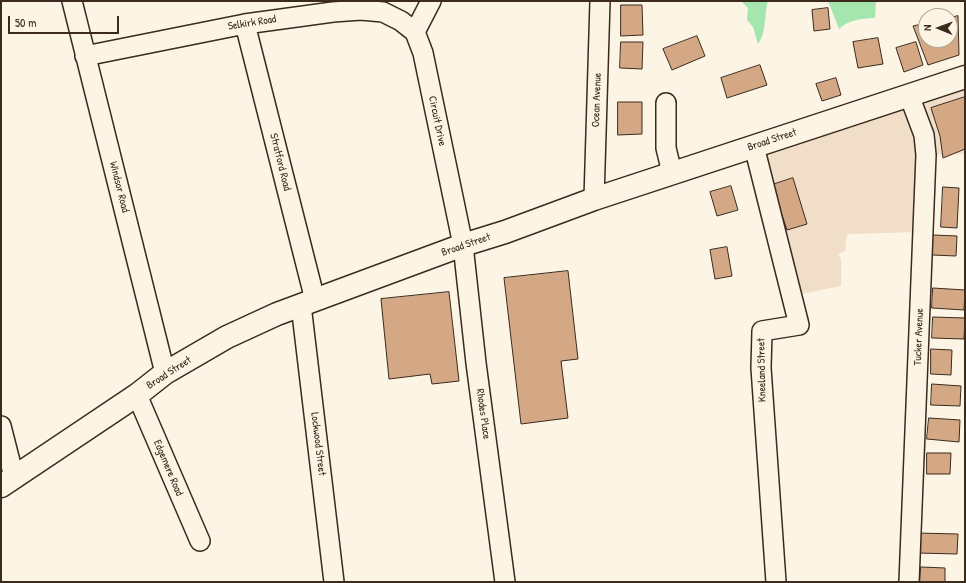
<!DOCTYPE html>
<html>
<head>
<meta charset="utf-8">
<style>
	body { margin:0 }
	#map { position:relative; width:966px; height:583px; overflow:hidden; background:#fcf5e5; font-family:"Patrick Hand",sans-serif }
	canvas { display:block }
	.frame { position:absolute; inset:0; border:2px solid #3b2a1e; pointer-events:none }
	.north { position:absolute; left:918px; top:8px; width:40px; height:40px; box-sizing:border-box; background:#fcf5e5; border:1px solid #afa495; border-radius:50%; rotate:271deg; font-size:11px; font-weight:700; line-height:16px; text-align:center; color:#3b2a1e }
	.north::after { content:''; display:block; margin:auto; width:14px; height:18px; background:#3b2a1e; clip-path:polygon(50% 0,100% 100%,50% 72%,0 100%) }
	.scale { position:absolute; left:8px; top:16px; width:111px; height:18px; box-sizing:border-box; border:2px solid #3b2a1e; border-top:0; padding-left:5px; font-size:12px; line-height:14px; white-space:nowrap; color:#3b2a1e; -webkit-text-stroke:3px #fcf5e5; paint-order:stroke }
</style>
</head>
<body>
<div id="map">
<canvas width="966" height="583"></canvas>
<div class="frame"></div>
<div class="north">N</div>
<div class="scale">50 m</div>
</div>
<script>
const g = document.querySelector('canvas').getContext('2d');
g.lineJoin = 'round';
function paint(path, color) {
  g.fillStyle = color;
  g.fill(path, 'evenodd');
}
function trace(path, color, width, dash) {
  g.strokeStyle = color;
  g.lineWidth = width;
  g.lineCap = dash ? 'butt' : 'round';
  g.setLineDash(dash || []);
  g.stroke(path);
}
function drawText(font, color, halo, rows, align = 'center') {
  g.font = font + ' "Patrick Hand",sans-serif';
  g.lineWidth = 3;
  g.setLineDash([]);
  g.textBaseline = 'middle';
  g.strokeStyle = halo;
  g.fillStyle = color;
  for (const [text, x, y, turn = 0] of rows) {
    g.save();
    g.translate(x, y);
    g.rotate((+turn || 0) * Math.PI / 180);
    g.textAlign = isNaN(turn) ? turn : align;
    if (halo) g.strokeText(text, 0, 0);
    g.fillText(text, 0, 0);
    g.restore();
  }
}
paint(new Path2D(`
	M965 75V154L925 155 921 232 847 234 845 251 838 254 841 259V286L801 294 797 292 757 144Z`), '#f0dec8');
paint(new Path2D(`
	M741 1H768C764 14 767 32 758 44L753 27 747 20 748 8Z
	M828 1H876L875 18C861 19 849 19 839 29Z`), '#a5e5ae');
const building = new Path2D(`
	M621 5H642L643 35 621 36Z
	M828 8 830 29 814 31 812 10Z
	M958 16 959 55 928 65 913 26 926 23V40H950V18Z
	M697 36 705 56 672 70 663 49Z
	M878 38 883 64 858 68 853 42Z
	M621 42H643L642 69 620 68Z
	M916 42 923 65 904 72 896 48Z
	M760 65 767 85 727 98 721 78Z
	M836 78 841 95 822 101 816 84Z
	M965 97V149L943 158 940 136 931 108Z
	M618 102H642V134L618 135Z
	M793 178 807 224 787 230 772 185Z
	M731 186 738 210 717 216 710 192Z
	M943 187 959 188 957 228 941 227Z
	M933 235 957 236 956 256 932 255Z
	M727 247 732 276 715 279 710 250Z
	M568 271 578 359 561 361 568 418 521 424 504 278Z
	M933 288 965 290 964 310 932 308Z
	M449 292 459 381 432 384 430 374 389 379 381 299Z
	M933 317 965 318 964 339 932 338Z
	M931 349 952 350 951 375 931 374Z
	M932 384 961 386 960 406 931 405Z
	M929 418 960 420 959 442 927 439Z
	M927 453H951L950 474H927Z
	M917 533 958 534 957 554 917 553Z
	M921 567 945 568V582H920Z`);
paint(building, '#d4a885');
trace(building, '#3b2a1e', 1);
const minor = new Path2D(`
	M72 1 165 373
	M431 1 415 32 423 53 463 245 476 363 505 582
	M245 24 315 300
	M85 56 245 24 333 12 361 10 383 12 401 21 415 32
	M666 103V148L672 173
	M754 146 799 325 762 331 761 368 776 582
	M594 199 600 1
	M301 305 334 582
	M137 395 200 541
	M1 426 14 477
	M909 582 926 155 924 135 909 95`);
const major = new Path2D(`
	M1 486 137 395 165 373 227 337 277 314 463 245 505 232 594 199 965 77`);
trace(minor, '#3b2a1e', 22);
trace(major, '#3b2a1e', 25);
trace(minor, '#fcf5e5', 19);
trace(major, '#fcf5e5', 22);
drawText('11px', '#3b2a1e', '#fcf5e5', [
	["Selkirk Road",252,23,-9],
	["Ocean Avenue",597,100,-88],
	["Circuit Drive",437,121,78],
	["Broad Street",772,140,-18],
	["Stratford Road",280,162,76],
	["Windsor Road",119,187,76],
	["Broad Street",466,245,-19],
	["Tucker Avenue",919,337,-88],
	["Kneeland Street",762,370,-91],
	["Broad Street",169,373,-33],
	["Rhodes Place",483,414,82],
	["Lockwood Street",318,444,83],
	["Edgemere Road",168,468,67]
]);
</script>
</body>
</html>
